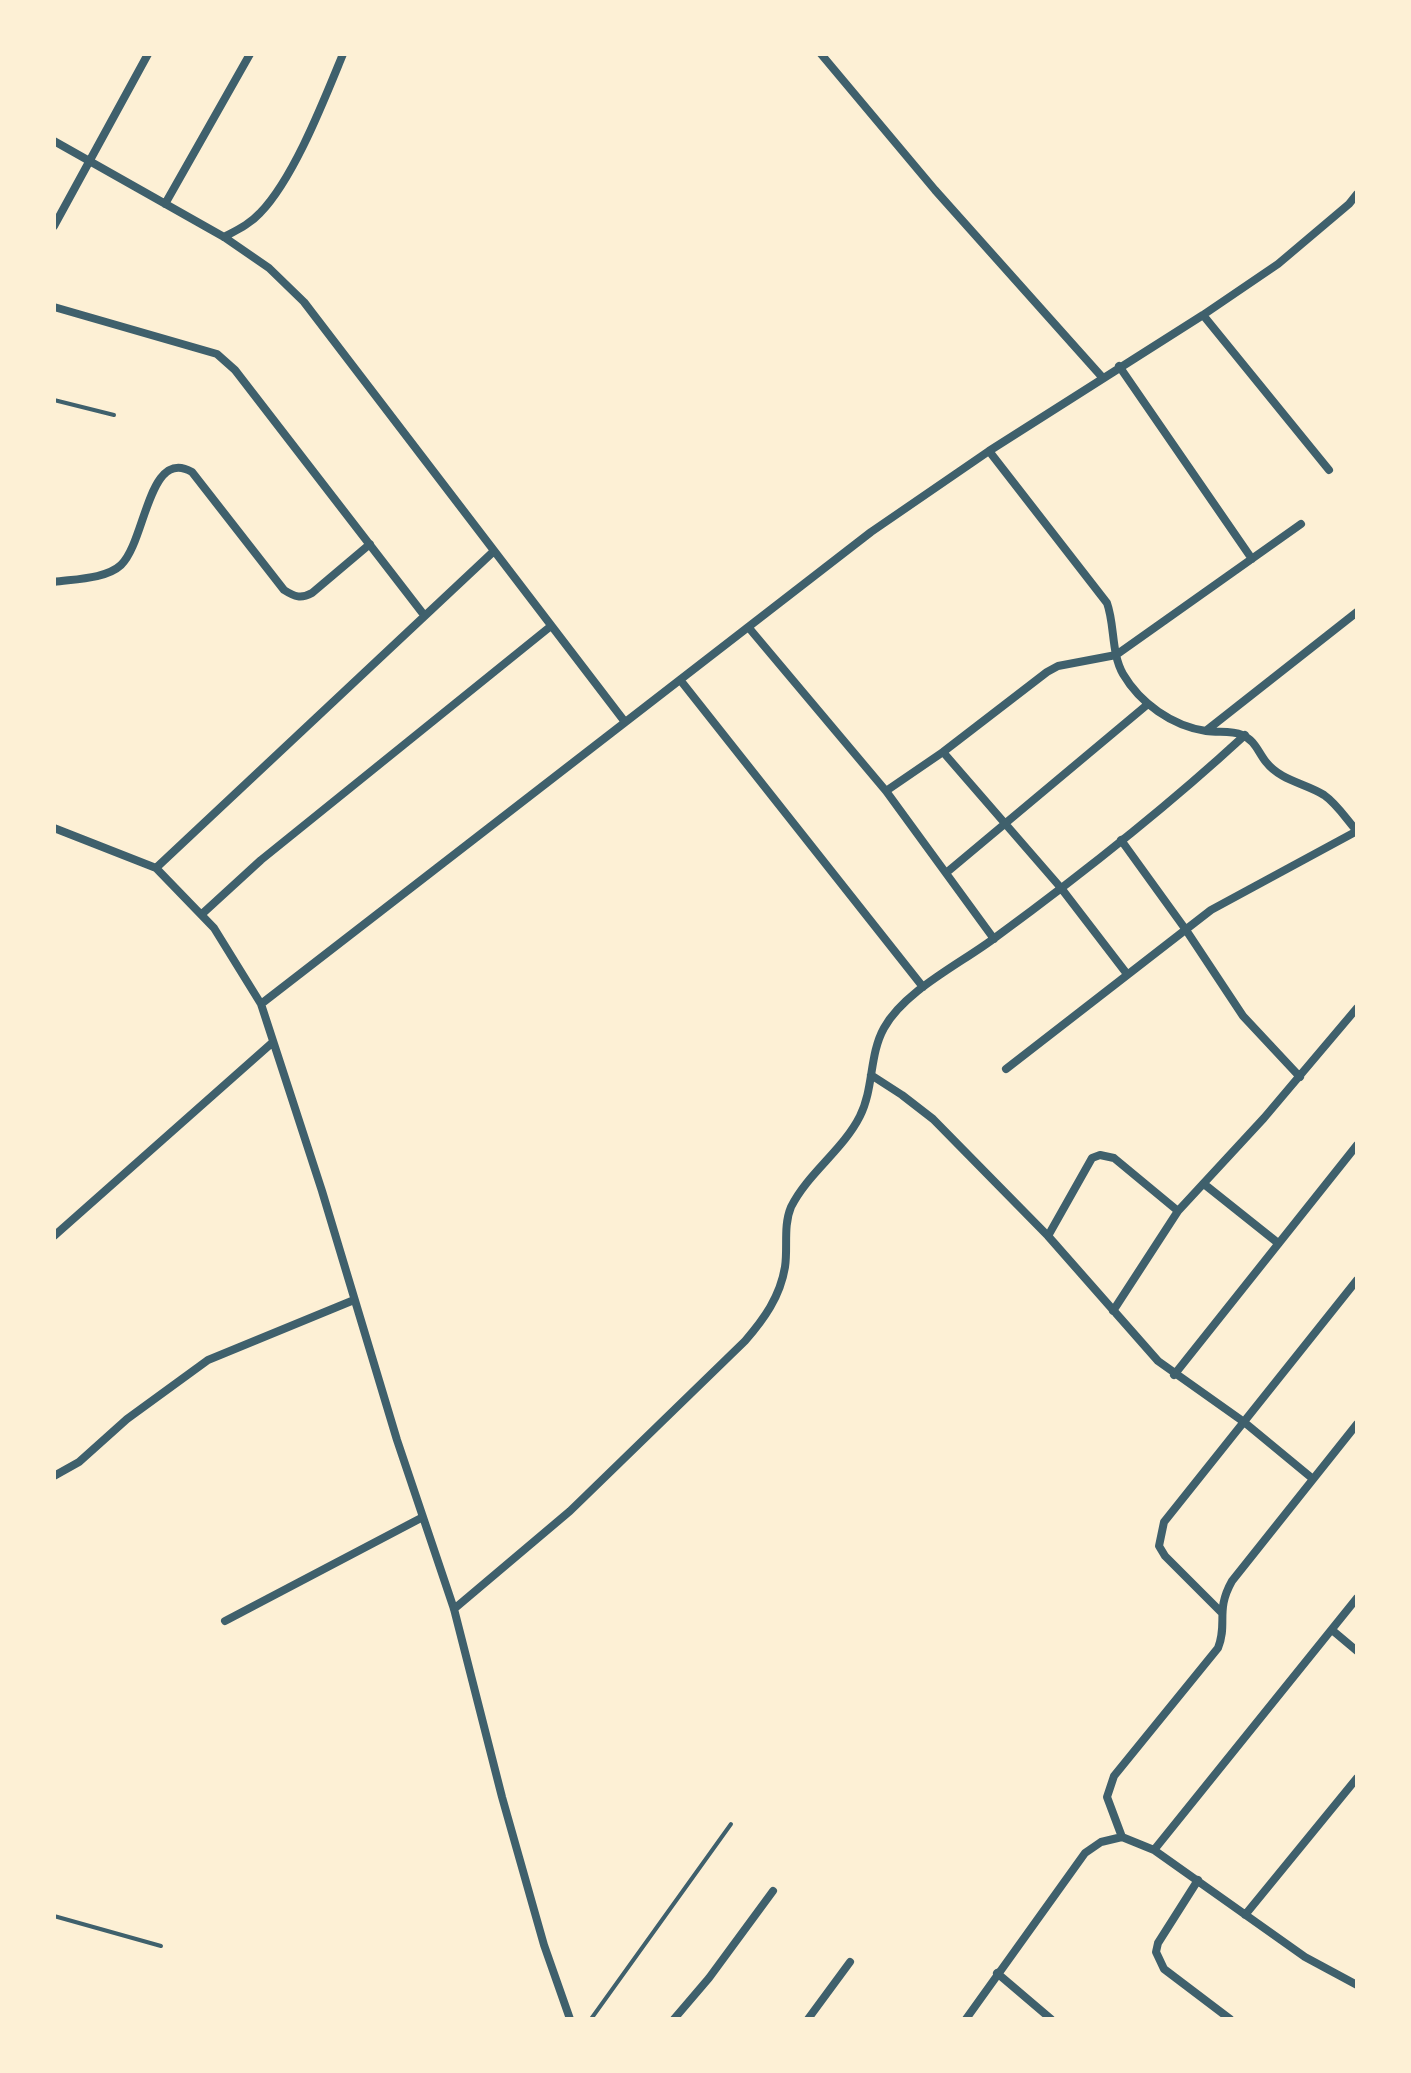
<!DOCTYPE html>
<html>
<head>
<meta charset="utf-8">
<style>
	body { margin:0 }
	#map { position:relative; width:1411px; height:2073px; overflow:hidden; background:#fdf0d5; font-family:"Source Sans 3",sans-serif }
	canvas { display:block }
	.frame { position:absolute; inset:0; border:56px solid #fdf0d5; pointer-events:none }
</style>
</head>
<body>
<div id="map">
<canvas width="1411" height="2073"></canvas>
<div class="frame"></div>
</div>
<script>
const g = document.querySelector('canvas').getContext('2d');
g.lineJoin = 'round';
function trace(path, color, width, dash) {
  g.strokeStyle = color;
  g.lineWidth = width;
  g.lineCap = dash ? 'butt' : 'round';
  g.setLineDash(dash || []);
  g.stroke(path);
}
trace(new Path2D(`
	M54 400 114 415
	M54 1916 161 1946
	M591 2019 731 1824`), '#3f606c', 4);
trace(new Path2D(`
	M821 54 935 190 1102 377
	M54 141 224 237 269 268 304 302 625 722
	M165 204 250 54
	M54 226 148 54
	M224 237C237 230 250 224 260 213 294 178 324 100 343 54
	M54 307 217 354 235 370 424 615
	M1203 315 1329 470
	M1119 366 1252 559
	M989 451 1107 603C1115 625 1111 653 1123 674 1140 703 1172 726 1206 731 1218 733 1231 730 1242 735 1255 740 1258 752 1266 762 1281 781 1305 783 1324 795 1337 804 1347 820 1357 831
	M54 582C74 579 106 579 121 565 146 541 148 447 192 472L284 590C295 597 301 599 312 593L370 544
	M749 628 886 791 994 939
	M681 681 923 987
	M1207 730 1357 612
	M943 752 1061 888 1127 974
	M886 791 943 752 1047 672 1058 666 1116 655 1301 524
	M54 828 156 868 214 928 261 1004 871 532 989 451 1203 315 1278 264 1349 204 1357 194
	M1121 840 1186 930 1243 1016 1300 1077
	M156 868 494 551
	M946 873 1148 704
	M202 914 261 860 551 626
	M261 1004 322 1191 397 1440 454 1609 502 1797 544 1945 570 2019
	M1006 1069 1211 910 1357 831
	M871 1075 902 1095 933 1119 1048 1236 1158 1361 1244 1422 1313 1479
	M1204 1184 1278 1243
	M54 1236 273 1042
	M1048 1236 1092 1158 1100 1155 1114 1158 1178 1211
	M1113 1311 1178 1211 1264 1118 1357 1008
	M1174 1375 1357 1145
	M54 1476 79 1462 127 1419 208 1360 354 1300
	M454 1609 570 1511 745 1341C764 1319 780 1297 785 1267 788 1248 783 1226 791 1207 808 1173 843 1150 860 1116 874 1088 869 1055 884 1028 905 990 962 963 996 937 1082 874 1167 807 1245 735
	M1221 1612 1165 1556 1159 1546 1164 1522 1357 1280
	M225 1621 423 1517
	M1332 1630 1357 1651
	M1122 1837 1107 1797 1114 1776 1218 1648C1228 1623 1215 1611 1232 1581L1357 1424
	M1154 1850 1357 1598
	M1198 1880 1158 1943 1156 1952 1164 1969 1230 2019
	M1245 1915 1357 1778
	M997 1973 1051 2019
	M674 2019 709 1978 773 1891
	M808 2019 850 1962
	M966 2019 1085 1853 1101 1842 1122 1837 1154 1850 1305 1957 1357 1985`), '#3f606c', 8);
</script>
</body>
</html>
